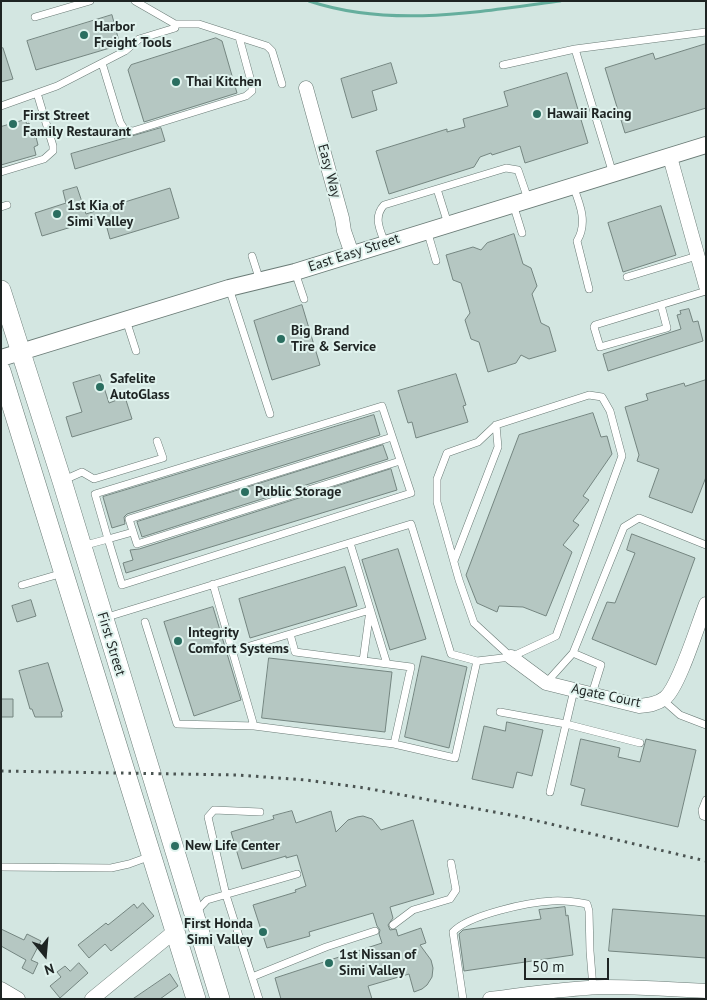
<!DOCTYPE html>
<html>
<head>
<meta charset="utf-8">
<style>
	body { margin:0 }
	#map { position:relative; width:707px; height:1000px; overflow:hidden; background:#d3e6e1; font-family:"PT Sans",sans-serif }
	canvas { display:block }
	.frame { position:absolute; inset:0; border:2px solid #1e2423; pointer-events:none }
	.north { position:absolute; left:20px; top:930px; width:50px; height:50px; -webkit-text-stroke:4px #e0f3ee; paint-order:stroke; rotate:163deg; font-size:14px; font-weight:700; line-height:20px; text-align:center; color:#1e2423 }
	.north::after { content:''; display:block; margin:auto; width:18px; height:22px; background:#1e2423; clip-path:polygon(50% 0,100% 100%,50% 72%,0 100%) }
	.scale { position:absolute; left:524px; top:958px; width:85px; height:22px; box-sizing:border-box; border:2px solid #1e2423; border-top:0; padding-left:6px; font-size:15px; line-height:18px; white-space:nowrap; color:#1e2423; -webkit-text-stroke:4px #e0f3ee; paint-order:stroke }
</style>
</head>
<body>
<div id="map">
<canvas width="707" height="1000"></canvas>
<div class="frame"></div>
<div class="north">N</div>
<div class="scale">50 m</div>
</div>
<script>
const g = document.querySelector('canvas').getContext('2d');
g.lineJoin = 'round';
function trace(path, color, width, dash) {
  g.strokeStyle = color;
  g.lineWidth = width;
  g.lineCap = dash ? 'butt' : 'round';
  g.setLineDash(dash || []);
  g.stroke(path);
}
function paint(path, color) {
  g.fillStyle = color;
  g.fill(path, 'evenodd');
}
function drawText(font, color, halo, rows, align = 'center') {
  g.font = font + ' "PT Sans",sans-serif';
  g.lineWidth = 4;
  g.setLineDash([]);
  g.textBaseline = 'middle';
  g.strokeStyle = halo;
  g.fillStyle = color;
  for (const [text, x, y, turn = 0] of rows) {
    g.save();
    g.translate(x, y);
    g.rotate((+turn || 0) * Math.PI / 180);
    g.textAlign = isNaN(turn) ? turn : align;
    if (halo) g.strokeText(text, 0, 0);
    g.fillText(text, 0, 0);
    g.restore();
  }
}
trace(new Path2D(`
	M309 1C390 28 478 12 560 1`), '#65ae9d', 3);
const building = new Path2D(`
	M112 15 120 45 36 70 27 41Z
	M216 38 222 41 237 93 144 122 128 70 131 65Z
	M706 44V108L625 133 605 68 653 53 655 59Z
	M3 48 13 79 1 82V49Z
	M391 63 397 83 372 91 377 110 352 118 341 79Z
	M567 73 588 143 525 163 520 146 492 155 491 153 480 157 474 167 389 194 376 151 447 129V132L465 127 463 119 508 106 504 92Z
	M25 120 27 124 29 123 34 138 36 137 38 145 34 147 36 155 1 165V127Z
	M161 128 165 141 75 169 71 154Z
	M77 187 86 214 170 188 179 218 110 239 104 217 42 236 35 213 66 203 63 191Z
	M661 206 676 255 623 272 608 223Z
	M514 234 523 264 531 268 537 286 532 294 541 323 549 327 556 351 529 359 521 355 516 363 488 372 479 342 471 339 465 320 470 313 461 283 453 280 446 255 473 247 481 250 487 243Z
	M302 305 320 365 272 380 254 321Z
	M689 309 693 322 698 321 703 341 608 371 603 354 681 329 677 315 681 314 680 311Z
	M456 374 466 405 463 406 468 422 416 438 412 422 408 423 398 391Z
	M100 375 109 403 125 397 132 419 72 437 66 417 82 412 73 383Z
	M706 380V477L692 513 649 497 659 469 637 461 639 455 625 407 648 400 646 394 684 383 685 386Z
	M593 413 601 437 607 436 612 454 583 496 589 500 573 521 579 525 563 545 572 552 546 616 523 607 499 606 497 612 477 603 466 575 519 435Z
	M374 415 380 435 127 514 124 517 125 524 112 528 103 497Z
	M383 445 388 459 142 537 137 522Z
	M391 469 397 490 126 573 123 563 133 560 130 550 139 549Z
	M632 534 695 558 656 665 592 639 607 602 615 603 635 553 627 550Z
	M398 549 426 639 390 650 362 560Z
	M345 567 357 606 250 638 239 599Z
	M31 600 36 616 17 622 12 606Z
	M213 607 241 700 194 716 164 622Z
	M422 656 467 667 449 748 405 737Z
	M269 658 392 672 385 732 262 718Z
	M48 663 63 711 61 712 62 717H35L32 709H30L19 671Z
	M1 699H13V717H1Z
	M507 722 543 730 532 776 517 772 513 788 472 779 484 726 505 731Z
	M581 739 620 748 618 757 640 762 646 739 696 750 678 827 581 805 585 789 571 785Z
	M292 811 296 823 331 811 336 832 348 820 357 817 363 816 372 819 381 830 413 820 434 894 390 907 393 918 388 925 390 930 396 929 398 936 421 928 426 943 420 945 431 960 433 968 432 977 427 985 422 989 414 992 409 974 368 986 372 999H281L275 978 382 943 379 934 380 930 377 926 373 913 309 932 310 936 267 948 253 905 296 892 295 890 306 886 297 855 286 858V856L242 869 231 832 274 819 273 816Z
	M143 903 154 916 111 951 105 944 89 958 78 945 106 923 108 925 134 904 137 908Z
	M565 907 566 916 568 915 573 955 464 971 459 934 463 930 541 919 539 910Z
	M613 909 706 916V958L609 951Z
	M1 929 24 940 27 934 41 941 31 960 38 963 33 974 22 968 26 960 1 946Z
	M79 963 88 973 60 998 50 986 61 977 57 972 65 966 70 971Z
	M170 974 178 986 160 999H133Z`);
paint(building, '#b5c7c2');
trace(building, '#748580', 1);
const service = new Path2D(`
	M35 17 90 1
	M175 24H199L267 46 272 51 282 84
	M575 49 706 32
	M102 63 120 122 125 130 133 131 246 96 252 91V85L239 37
	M503 65 575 49 613 174
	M1 106 57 86 125 51 139 39 175 28V24L135 1
	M1 172 44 159 53 151V146L37 93
	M573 186C580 204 588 223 577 241L589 289
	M437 189 448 224
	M513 204 522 233
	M1 207 7 205
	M427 230 436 261
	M385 243C380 230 373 217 384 205L506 168 518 170 528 199
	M252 256 260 281
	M295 272 304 299
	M627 277 697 256
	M229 288 270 414
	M661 305 667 328 600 347 594 327 595 325 706 291
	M126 320 136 351
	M392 437 129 519 137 544 400 461
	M64 480 82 472 94 479 163 458 157 441
	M350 543 387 664
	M82 546 108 539 122 585 411 493 382 406 95 494 108 539 133 532
	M454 561 498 447 496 425
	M22 585 63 573
	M104 618 411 524 451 654 477 661 455 758 394 744 254 726 213 584
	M145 622 177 724 254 726
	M290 634 295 652 411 667 394 744
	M233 651 370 610 363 661
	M477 661 511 657 556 636 622 456 610 411 602 397 589 395 496 425 478 442 447 453 437 479V502L459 580 474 623 511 657
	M546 683 573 653
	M592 694 601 665 573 653 624 527 639 518 706 545
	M663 700 680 715 706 725
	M500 712 566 724 640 743
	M550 792 574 690
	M706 800 702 810 703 816 706 817
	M1 867 111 868 129 864 151 856
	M196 912 207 900 297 874
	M393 925 413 910 450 899 456 890 451 863
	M252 977 326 947 375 931
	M259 999 226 895 208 817 214 810 260 812
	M463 999 453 932C468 915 529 902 552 901 564 900 576 902 587 904L589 911 590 951 593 988`);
const minor = new Path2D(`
	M306 88 342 218 344 231 352 254
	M670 157 706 286
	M511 657 546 683 639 706C649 705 657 704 665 698 679 687 698 624 706 604
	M1 989 18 999
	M92 999 175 931
	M490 999C529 994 567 988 605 987 639 987 672 989 706 991`);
const tertiary = new Path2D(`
	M1 358 229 288 295 272 706 145`);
const secondary = new Path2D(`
	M1 290 62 481 220 999
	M1 371 196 999`);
trace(service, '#6a7b76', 8);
trace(minor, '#6a7b76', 15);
trace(tertiary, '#6a7b76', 18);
trace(secondary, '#6a7b76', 20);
trace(service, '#fff', 7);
trace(minor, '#fff', 14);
trace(tertiary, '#fff', 16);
trace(secondary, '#fff', 19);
trace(new Path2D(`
	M1 771 237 775 306 780 365 788 521 817 706 861`), '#4b5452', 3, [2.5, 5]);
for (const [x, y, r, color] of [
	[84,35,5,"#2a6e60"],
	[176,82,5,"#2a6e60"],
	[537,114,5,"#2a6e60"],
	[13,124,5,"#2a6e60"],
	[57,214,5,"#2a6e60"],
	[281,339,5,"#2a6e60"],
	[100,387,5,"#2a6e60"],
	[245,492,5,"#2a6e60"],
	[178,641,5,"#2a6e60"],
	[175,846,5,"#2a6e60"],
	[263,932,5,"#2a6e60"],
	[329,963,5,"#2a6e60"]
]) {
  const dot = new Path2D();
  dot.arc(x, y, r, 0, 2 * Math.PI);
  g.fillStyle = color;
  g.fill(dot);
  trace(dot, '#e0f3ee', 2);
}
drawText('bold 14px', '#1e2423', '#e0f3ee', [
	["Harbor",94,27],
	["Freight Tools",94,43],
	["Thai Kitchen",186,82],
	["Hawaii Racing",547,114],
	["First Street",23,116],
	["Family Restaurant",23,132],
	["1st Kia of",67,206],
	["Simi Valley",67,222],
	["Big Brand",291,331],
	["Tire & Service",291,347],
	["Safelite",110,379],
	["AutoGlass",110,395],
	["Public Storage",255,492],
	["Integrity",188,633],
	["Comfort Systems",188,649],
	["New Life Center",185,846],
	["First Honda",253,924,"right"],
	["Simi Valley",253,940,"right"],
	["1st Nissan of",339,955],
	["Simi Valley",339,971]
], 'left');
drawText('14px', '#1e2423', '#e0f3ee', [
	["Easy Way",329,171,75],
	["East Easy Street",354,253,-18],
	["First Street",111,644,73],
	["Agate Court",606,696,12]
]);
</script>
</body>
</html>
